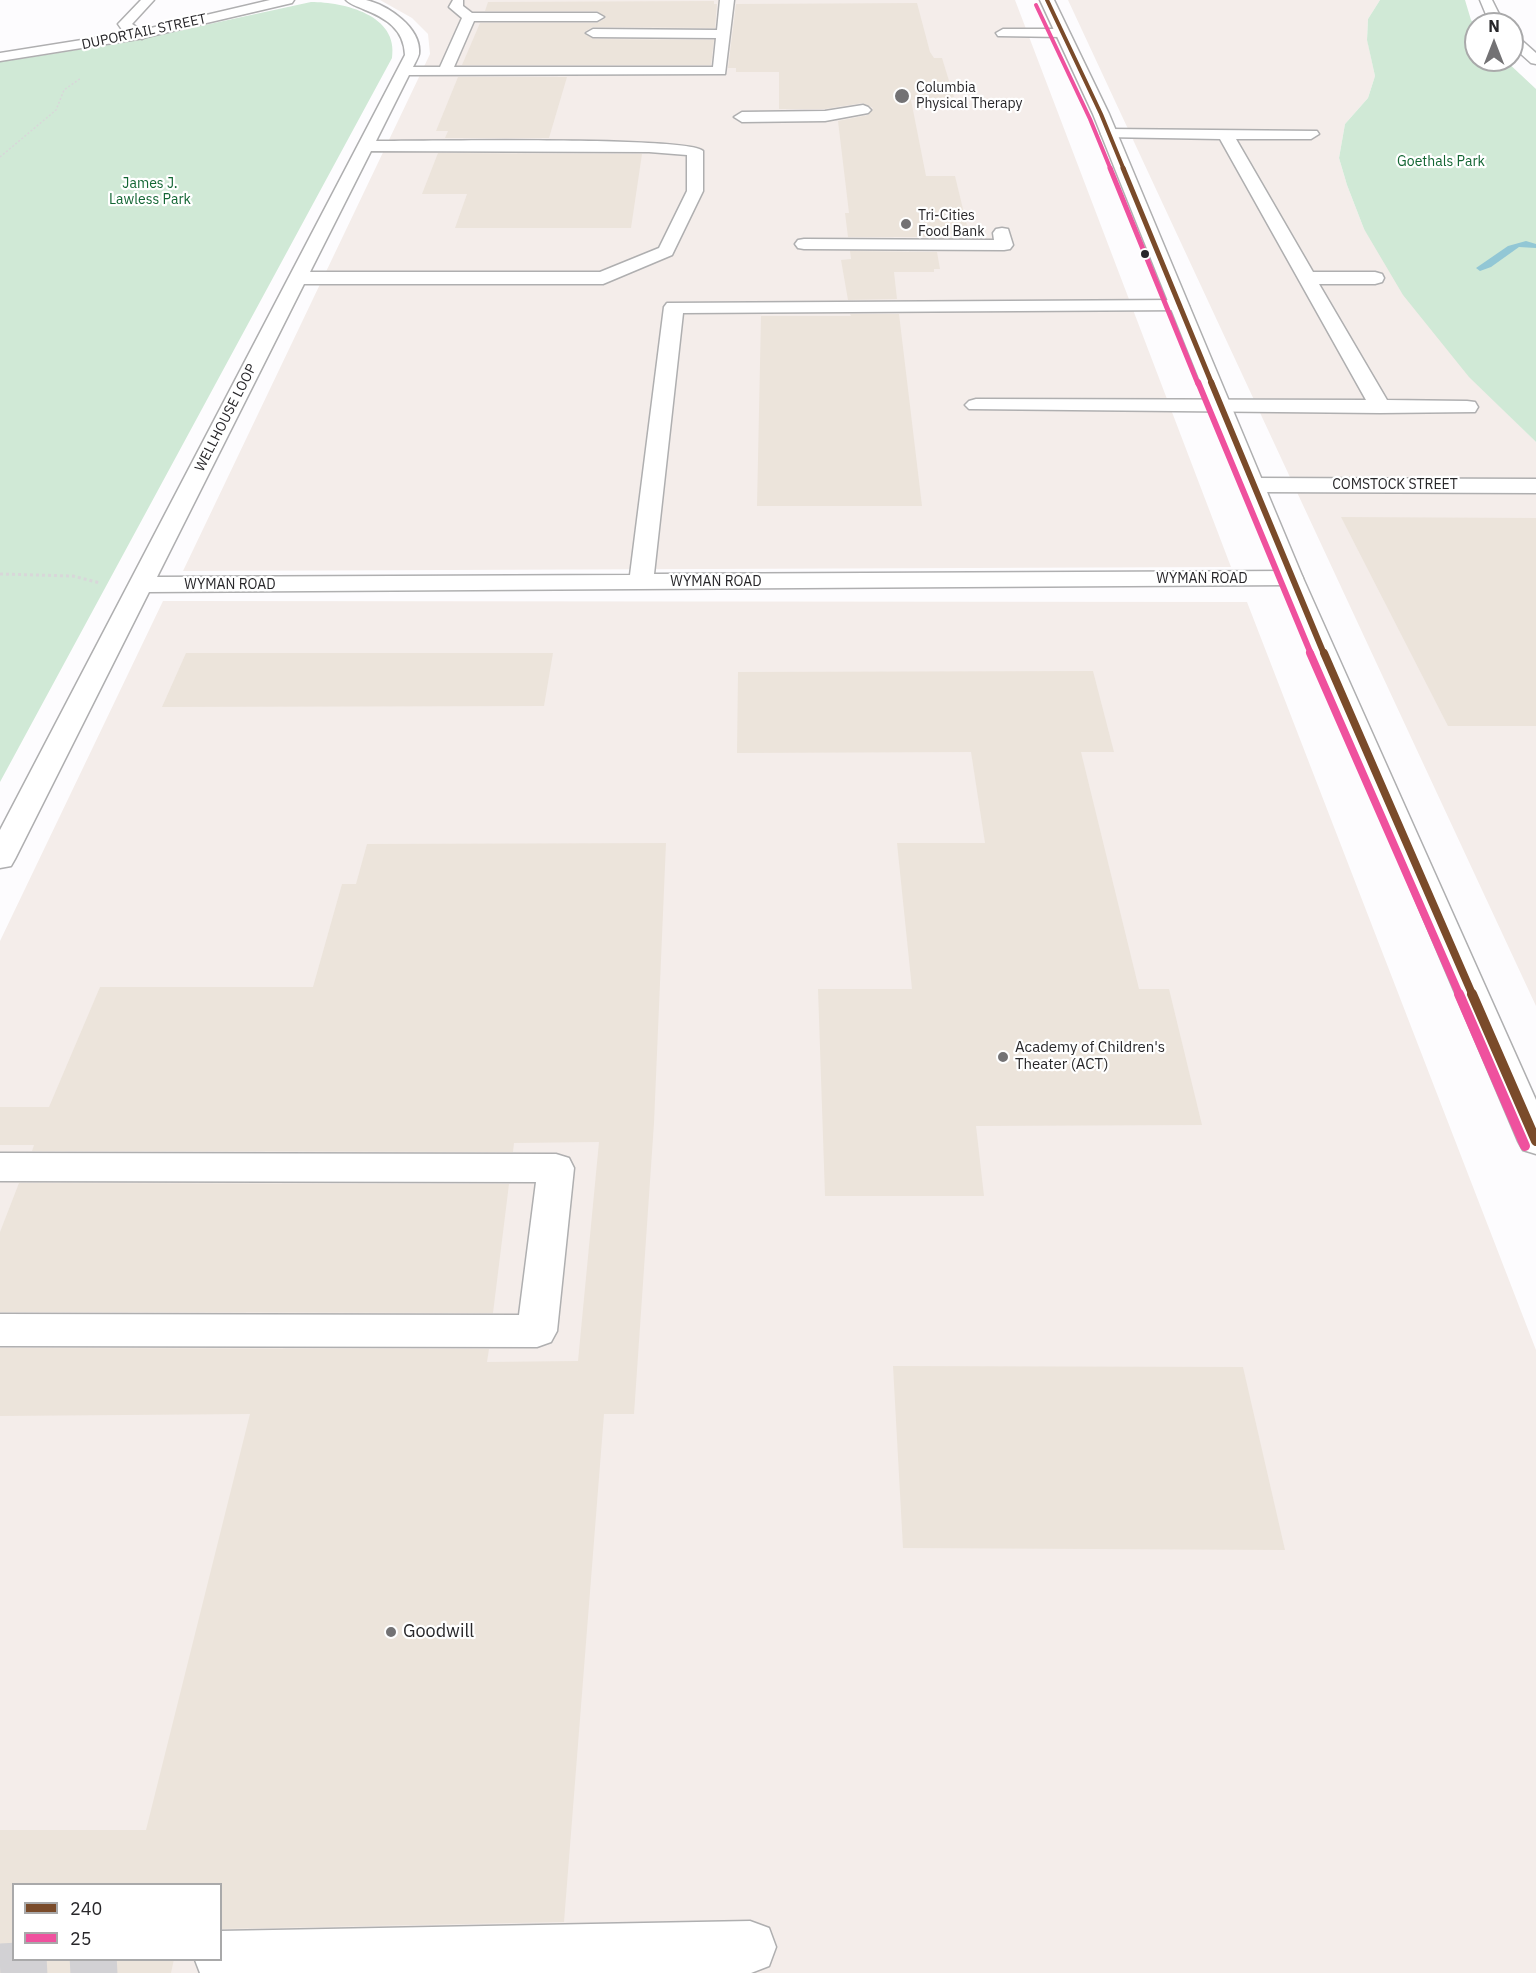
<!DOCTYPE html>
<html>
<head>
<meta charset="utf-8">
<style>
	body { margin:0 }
	#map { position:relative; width:1536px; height:1973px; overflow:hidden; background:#fdfcfe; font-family:"IBM Plex Sans",sans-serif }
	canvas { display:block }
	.legend { position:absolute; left:12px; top:1883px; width:210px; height:78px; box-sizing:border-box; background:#fff; border:2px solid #a9a9aa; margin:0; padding:8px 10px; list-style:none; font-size:18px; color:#28272a }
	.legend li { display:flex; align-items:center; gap:12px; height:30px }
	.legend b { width:30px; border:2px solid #a9a9aa }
	.north { position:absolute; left:1464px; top:12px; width:60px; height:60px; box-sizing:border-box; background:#fff; border:2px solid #a9a9aa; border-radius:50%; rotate:0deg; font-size:16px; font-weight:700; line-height:24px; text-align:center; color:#28272a }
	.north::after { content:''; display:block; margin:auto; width:21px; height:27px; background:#737274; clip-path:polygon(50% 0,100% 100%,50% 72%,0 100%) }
</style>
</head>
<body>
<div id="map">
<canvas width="1536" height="1973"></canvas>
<ul class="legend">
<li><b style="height:8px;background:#7a4b2a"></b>240</li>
<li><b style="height:8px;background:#ef519e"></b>25</li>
</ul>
<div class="north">N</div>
</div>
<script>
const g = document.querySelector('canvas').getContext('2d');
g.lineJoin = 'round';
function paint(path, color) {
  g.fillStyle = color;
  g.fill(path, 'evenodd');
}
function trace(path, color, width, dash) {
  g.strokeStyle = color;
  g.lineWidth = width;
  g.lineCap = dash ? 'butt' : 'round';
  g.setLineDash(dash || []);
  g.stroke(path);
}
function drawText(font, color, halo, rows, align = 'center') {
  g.font = font + ' "IBM Plex Sans",sans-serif';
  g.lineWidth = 4.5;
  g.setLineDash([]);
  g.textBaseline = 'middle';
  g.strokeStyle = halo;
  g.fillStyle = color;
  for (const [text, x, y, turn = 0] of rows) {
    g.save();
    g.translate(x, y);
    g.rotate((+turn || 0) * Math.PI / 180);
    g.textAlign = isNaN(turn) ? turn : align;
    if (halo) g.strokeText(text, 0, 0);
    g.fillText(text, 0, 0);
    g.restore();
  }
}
paint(new Path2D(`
	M380 0H1015L1231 567 183 571 430 54 428 34 412 18Z
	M1068 0H1380L1368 19 1367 39 1375 76 1368 98 1345 124 1339 158 1347 185 1364 229 1469 376 1536 442V1006Z
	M163 601 1247 602 1536 1350V1973H0V941ZM14 1884H220V1960H14Z`), '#f4edea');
paint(new Path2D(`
	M1380 0H1465L1471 20 1476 26V60H1505L1536 89V442L1469 377 1403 295 1364 229 1347 185 1339 158 1345 124 1368 98 1375 76 1367 40 1368 19Z
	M311 2C344 2 399 15 392 58L0 782V62L122 43Z`), '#d0e9d6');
paint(new Path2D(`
	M1526 241 1536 244V248L1519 247 1491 267 1480 271 1476 268 1508 246Z`), '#92c7d5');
paint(new Path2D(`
	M714 1V4H717L715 28 593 27 584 32 593 39 714 40 711 65H462L480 23H597L606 18 597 11H485L488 2Z
	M917 3 930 52 934 58H942L954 97 911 100 926 176H955L969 234H933L934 237H848L845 213H849L838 121 868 115 873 108 863 103 825 109H779V72H736V68H728L736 4Z
	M458 77H567L549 138H445L448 131H436Z
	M438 153 642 154 631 228H455L467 194H422Z
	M850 251 937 252 940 269H934V272H894L897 299 848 300 841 260 851 259Z
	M850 314H899L922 506H757L761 316H851Z
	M1341 517 1536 518V726H1448Z
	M186 653H553L544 706 162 707Z
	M1093 671 1114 752H1081L1139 989H1169L1202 1125 976 1126 984 1196H825L818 989H912L897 843H985L971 752 737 753 738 672Z
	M666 843 654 1123 634 1414H604L564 1922 220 1929V1884H14V1959H174L171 1973H0V1830H146L250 1414 0 1416V1348L489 1349 487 1362 578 1361 599 1142 514 1143 513 1152 32 1151 34 1145H0V1107H49L100 987H313L342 884H356L367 844Z
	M19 1183 509 1184 493 1313 0 1312V1232Z
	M893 1366 1243 1367 1285 1550 903 1548Z`), '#ece4db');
trace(new Path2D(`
	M0 1967 136 1960`), '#d2d1d4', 47, [47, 23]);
const minor = new Path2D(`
	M141 0H154L132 24 149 35 142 39 125 34 118 24Z
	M346 0C352 0 360 0 366 0 388 5 422 28 419 54 418 58 415 63 413 67H440L462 18 449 7 453 0H463V6L472 13H597L604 17 597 21H474L454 67H713L716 38 593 37 586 33 593 29 717 30 720 0H734L725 74 409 75 376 141C414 141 692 136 703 151V191L672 255 603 284H304L157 577 630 575 664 307 667 303 1179 300 1186 302 1189 306 1186 310 683 313 654 574 1291 571 1300 573 1303 578 1300 583 1291 585 149 592 15 859 11 866 0 868V830L405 55C404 29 386 18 363 9 357 6 351 5 346 0ZM371 151 649 152 687 155V191L659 248 600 272H310Z
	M1480 0H1492L1504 24H1490Z
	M1003 29H1062L1069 33 1062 37 998 36 996 33Z
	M1512 35 1517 36 1536 53V64L1531 63 1512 46Z
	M863 105 868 107 871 110 868 113 825 121 742 122 734 117 742 112 825 111Z
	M1109 129 1317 131 1319 134 1311 139H1236L1313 272H1375L1382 274 1384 278 1382 282 1375 284H1319L1387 400 1467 401 1475 402 1478 407 1475 412 1380 413 969 409 965 405 969 401 976 399 1366 400 1220 139 1103 137 1101 134Z
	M1002 228 1008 229 1013 245 1010 249 1004 250 804 249 798 248 795 244 798 240 804 239 994 240 993 233 996 229Z
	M1253 478 1536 479V493L1253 492 1245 490 1242 485 1245 480Z
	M0 1153 556 1154 569 1158 574 1168 557 1331 551 1342 537 1347 0 1346V1314L519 1315 536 1182 0 1181Z
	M750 1921 769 1928 776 1947 769 1966 751 1973H200L195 1960H220V1931Z`);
const major = new Path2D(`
	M270 0H294L292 3 138 39 0 61V53L138 31Z
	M1040 0H1054L1109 114 1303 578 1536 1100V1154L1523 1150 1518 1141 1279 578 1093 114Z`);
trace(minor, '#afafb0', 3);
trace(major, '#afafb0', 3);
trace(new Path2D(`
	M0 157 56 110 64 90 81 78`), '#d8d7d9', 1.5, [2, 2]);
trace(new Path2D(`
	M0 574 73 576 100 583`), '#d8d7d9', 3, [3, 3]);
paint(minor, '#fff');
paint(major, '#fff');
trace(new Path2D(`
	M1047 0 1101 114 1124 170`), '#7a4b2a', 4);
trace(new Path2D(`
	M1123 168 1212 384`), '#7a4b2a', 5);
trace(new Path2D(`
	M1211 382 1324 654`), '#7a4b2a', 6);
trace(new Path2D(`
	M1324 653 1473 996`), '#7a4b2a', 8);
trace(new Path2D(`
	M1472 994 1536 1141`), '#7a4b2a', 10);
trace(new Path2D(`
	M1036 5 1090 119 1111 170`), '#ef519e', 4);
trace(new Path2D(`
	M1110 168 1198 384`), '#ef519e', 5);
trace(new Path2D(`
	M1198 382 1311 654`), '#ef519e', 6);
trace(new Path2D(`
	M1310 653 1460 996`), '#ef519e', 8);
trace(new Path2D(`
	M1459 994 1525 1146`), '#ef519e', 10);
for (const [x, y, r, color] of [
	[902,96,8,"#737274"],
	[906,224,6,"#737274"],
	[1145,254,5,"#28272a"],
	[1003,1057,6,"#737274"],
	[391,1632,6,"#737274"]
]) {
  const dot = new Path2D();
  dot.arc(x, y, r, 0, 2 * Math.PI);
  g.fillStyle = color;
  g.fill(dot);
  trace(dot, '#fff', 2);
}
drawText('14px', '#28272a', '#fff', [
	["DUPORTAIL STREET",144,32,-12],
	["WELLHOUSE LOOP",226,418,-63],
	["COMSTOCK STREET",1395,485],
	["WYMAN ROAD",1202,579],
	["WYMAN ROAD",716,582],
	["WYMAN ROAD",230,585]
]);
drawText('14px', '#28272a', '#fff', [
	["Columbia",916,88],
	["Physical Therapy",916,104],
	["Tri-Cities",918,216],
	["Food Bank",918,232]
], 'left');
drawText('14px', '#136634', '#fff', [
	["Goethals Park",1441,162],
	["James J.",150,184],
	["Lawless Park",150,200]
]);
drawText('15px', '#28272a', '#fff', [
	["Academy of Children's",1015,1048],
	["Theater (ACT)",1015,1065]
], 'left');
drawText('18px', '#28272a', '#fff', [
	["Goodwill",403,1632]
], 'left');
</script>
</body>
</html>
